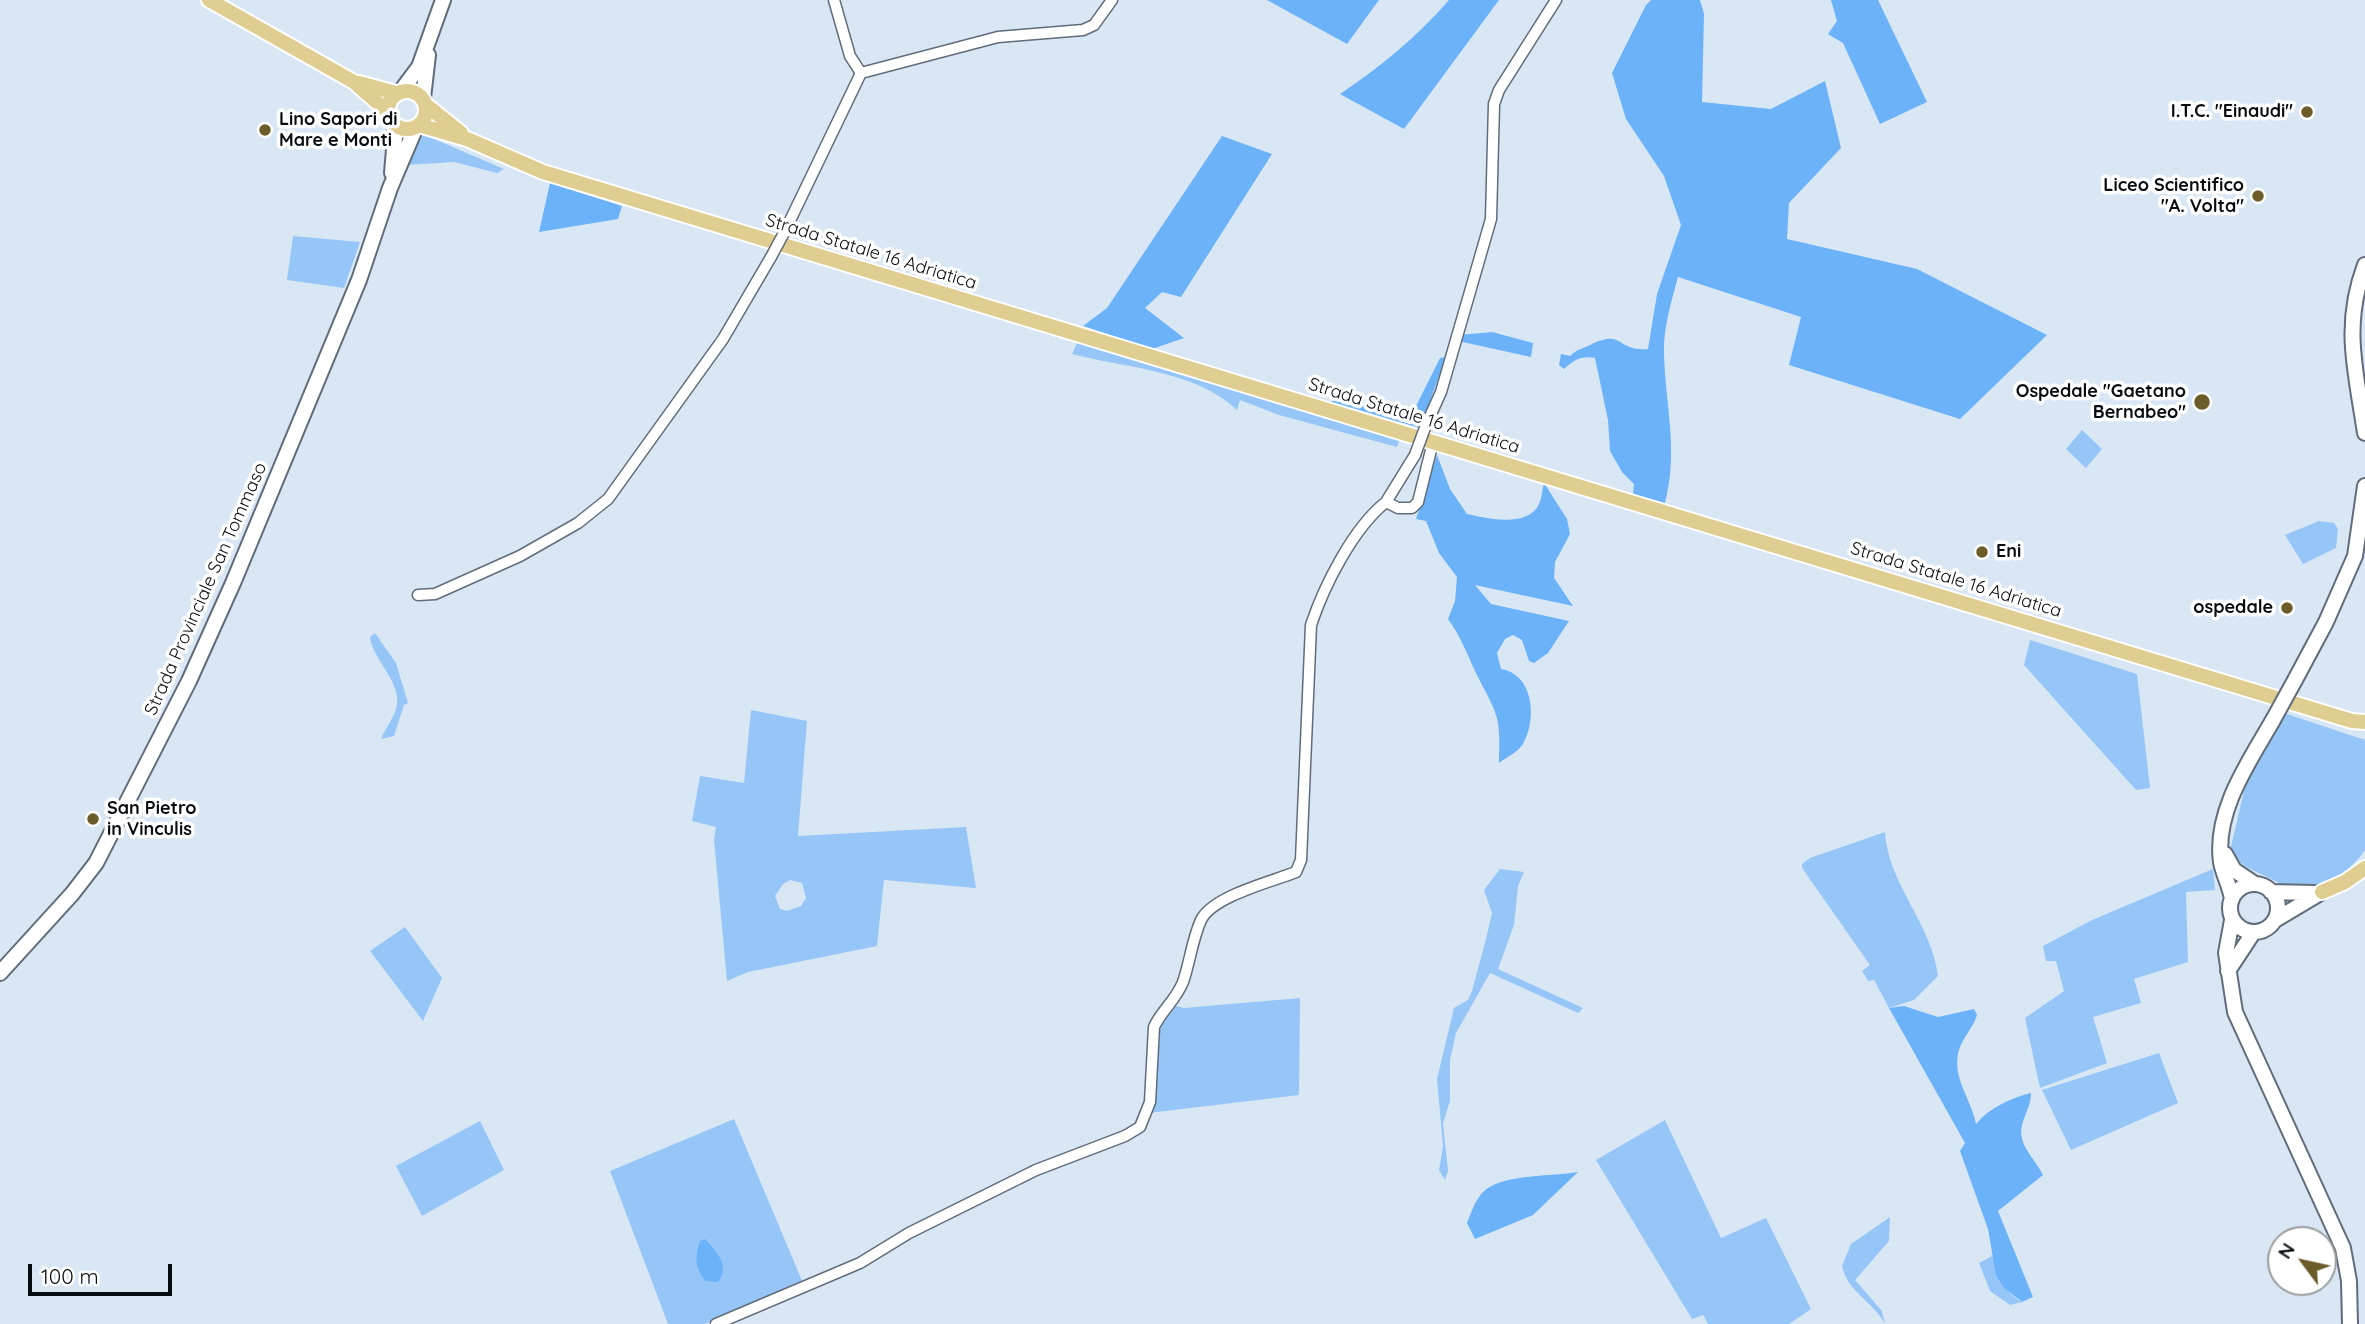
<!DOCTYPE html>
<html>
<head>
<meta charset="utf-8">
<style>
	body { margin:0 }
	#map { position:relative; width:2365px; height:1324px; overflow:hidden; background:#d9e7f5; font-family:Quicksand,sans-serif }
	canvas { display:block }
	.north { position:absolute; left:2267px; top:1226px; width:70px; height:70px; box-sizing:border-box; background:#fff; border:2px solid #9c9e9f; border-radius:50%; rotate:303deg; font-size:19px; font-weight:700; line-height:28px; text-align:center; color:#070c10 }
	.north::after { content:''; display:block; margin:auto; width:24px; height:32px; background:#6c5c2a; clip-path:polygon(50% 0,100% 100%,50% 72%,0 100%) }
	.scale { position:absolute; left:28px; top:1264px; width:144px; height:32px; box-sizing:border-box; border:4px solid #070c10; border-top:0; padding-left:9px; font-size:21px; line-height:24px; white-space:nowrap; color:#070c10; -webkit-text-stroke:5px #fff; paint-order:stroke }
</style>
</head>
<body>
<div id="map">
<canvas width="2365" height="1324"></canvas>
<div class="north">N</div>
<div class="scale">100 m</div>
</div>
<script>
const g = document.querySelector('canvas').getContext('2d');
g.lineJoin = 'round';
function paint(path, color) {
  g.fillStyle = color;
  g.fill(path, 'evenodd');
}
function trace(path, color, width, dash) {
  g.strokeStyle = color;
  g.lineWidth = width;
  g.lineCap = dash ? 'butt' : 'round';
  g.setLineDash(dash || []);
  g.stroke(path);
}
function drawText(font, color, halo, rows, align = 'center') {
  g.font = font + ' Quicksand,sans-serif';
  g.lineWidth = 7;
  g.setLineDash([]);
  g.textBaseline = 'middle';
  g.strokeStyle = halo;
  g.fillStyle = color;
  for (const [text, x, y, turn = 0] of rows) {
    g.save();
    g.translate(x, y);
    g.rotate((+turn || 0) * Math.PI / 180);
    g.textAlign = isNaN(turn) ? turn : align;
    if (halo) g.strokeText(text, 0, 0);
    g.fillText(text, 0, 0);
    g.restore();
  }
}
paint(new Path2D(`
	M425 135 504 169 497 173 454 162 406 165 417 136Z
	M293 236 360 242 344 288 287 280Z
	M1077 343 1400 439 1397 447 1279 415 1240 400 1237 410C1195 370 1125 368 1072 354Z
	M2082 430 2102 449 2086 468 2066 449Z
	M2319 521 2334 523 2338 529 2336 548 2303 564 2285 535Z
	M375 633 396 663 408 703 404 705 394 736 381 739C385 729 393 719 396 709 404 684 373 661 370 637Z
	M2030 640 2137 674 2150 788 2136 790 2024 665Z
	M751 710 807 721 798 836 966 827 976 888 884 880 877 946 748 972 727 981 714 840 716 827 692 821 700 776 744 783ZM790 880 802 883 806 898 801 906 787 911 780 909 775 896 783 884Z
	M2284 713 2365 740V850C2351 871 2323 891 2296 889 2286 888 2274 880 2265 876 2250 869 2239 865 2230 851L2246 782Z
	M1885 832C1888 884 1932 924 1938 976L1914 1000 1889 1008 1874 980 1868 981 1862 971 1870 965 1802 868V864L1810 858Z
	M1500 869 1524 872 1518 886 1514 925 1498 969 1583 1008 1578 1013 1490 973 1456 1033 1450 1060V1101L1443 1123 1448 1171 1445 1180 1439 1170 1443 1147 1437 1079 1454 1008 1468 1000 1472 991 1486 939 1492 913 1484 890Z
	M2213 869 2215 890 2186 892 2188 962 2134 979 2141 1003 2093 1017 2107 1063 2040 1088 2025 1018 2064 991 2056 961H2046L2043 946 2092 920Z
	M405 927 442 978 423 1021 370 951Z
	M1300 998 1299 1095 1149 1113 1156 1031 1173 1005 1184 1008Z
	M2159 1053 2178 1103 2071 1150 2042 1090Z
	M734 1119 803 1283 705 1324H668L610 1171Z
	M1665 1120 1721 1238 1766 1218 1811 1309 1789 1324H1708L1703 1315 1692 1319 1596 1160Z
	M480 1121 504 1170 422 1216 396 1166Z
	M1890 1217 1889 1241 1855 1280 1882 1311 1885 1324C1873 1301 1848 1293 1842 1266L1851 1244Z
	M1994 1255C1993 1270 2006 1295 2022 1302L2010 1305 1990 1291 1979 1263Z`), '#96c6f7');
paint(new Path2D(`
	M1267 0H1379L1347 44Z
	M1449 0H1499L1404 129 1340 94C1380 67 1417 37 1449 0Z
	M1651 0H1700L1704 14 1702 102 1771 109 1825 81 1841 148 1789 203 1787 239 1917 269 2047 335 1960 419 1789 365 1801 317 1678 277C1672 299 1663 329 1664 352 1665 406 1679 449 1665 503L1633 494 1634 484 1622 472 1610 451 1608 420 1595 358C1582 355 1573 360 1564 369L1559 365 1561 354 1570 356C1577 349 1582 349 1590 345 1625 328 1615 352 1648 349L1657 294 1681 225 1664 176 1626 119 1612 73 1646 5Z
	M1831 0H1878L1927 102 1880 124 1843 43 1828 34 1837 21Z
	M1222 136 1272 154 1181 297 1162 292 1145 308 1184 338 1152 349 1083 326 1107 308Z
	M550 183 622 206 618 219 539 232Z
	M1492 332 1533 343 1531 357 1458 341 1459 335Z
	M1446 357 1420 428 1332 402 1334 395 1412 414 1440 358Z
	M1437 455 1450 489 1467 514C1486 518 1525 528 1538 506 1542 499 1542 490 1544 483L1567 519 1570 534 1555 562 1554 578 1573 606 1475 585 1491 604 1569 621 1548 653 1534 663 1529 661 1522 640 1513 635 1505 639 1497 653 1501 669C1533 674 1537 717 1524 742 1520 751 1507 757 1499 763 1501 713 1497 715 1476 673 1467 654 1461 637 1448 619L1455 601 1457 577 1439 553 1426 521 1416 519Z
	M1904 1006 1938 1017 1974 1009 1977 1015C1973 1028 1963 1037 1959 1050 1951 1077 1971 1098 1976 1124 1989 1108 2011 1098 2031 1093 2031 1105 2025 1113 2022 1125 2017 1145 2035 1158 2043 1175L1998 1211 2033 1297 2022 1302 2004 1288 1996 1275 1988 1229 1960 1151 1965 1143 1889 1008Z
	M1578 1172 1533 1215 1475 1239 1467 1223C1471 1213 1475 1201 1482 1193 1501 1173 1552 1177 1578 1172Z
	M705 1239C716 1251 731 1266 718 1282L706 1281C694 1268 695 1257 700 1241Z`), '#6bb2f9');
const street = new Path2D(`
	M861 73 998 37 1083 30 1094 25 1112 0
	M785 231 861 73 850 56 834 0
	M1426 425 1441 392 1491 219 1494 104 1499 90 1556 0
	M1386 502 1415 455
	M418 595 435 594 520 556 578 523 608 499 723 339 771 257
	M716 1324 860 1263 909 1233 1036 1170 1125 1136 1140 1127 1150 1102 1154 1027C1161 1011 1176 1000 1183 982 1190 962 1192 940 1201 920 1213 896 1271 882 1296 872L1301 860 1311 625C1324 586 1353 528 1386 502L1398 508H1412L1418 502 1433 442`);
const secondary = new Path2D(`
	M401 91 419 67 443 0
	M423 98 428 55
	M392 173 396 126
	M2365 265C2342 326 2356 372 2365 433
	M2295 680 2326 622 2355 556 2365 486
	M2225 854 2234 870 2255 884
	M2230 908a24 24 0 1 1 48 0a24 24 0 1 1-48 0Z
	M2271 892 2314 893
	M2232 899C2230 886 2223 874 2221 862 2214 811 2249 762 2273 720
	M2232 920 2226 953 2235 1012 2343 1248 2349 1281 2350 1324
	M2275 920 2322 892
	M2228 971 2253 933
	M0 973 72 894 96 863 189 681 233 583 359 280 390 188 416 127`);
const primary = new Path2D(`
	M209 0 354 82 388 112
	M359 83 396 93
	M388 110a19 19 0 1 1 38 0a19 19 0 1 1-38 0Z
	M426 105 461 133
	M419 125 467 139 543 172 2352 721 2365 722
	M2322 892 2345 882 2365 868`);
trace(street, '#606c79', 13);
trace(secondary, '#606c79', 18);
trace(primary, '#fff', 18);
trace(street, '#fff', 10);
trace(secondary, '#fff', 14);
trace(primary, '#dfcd91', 14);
const streetBridge = new Path2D(`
	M771 257 785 231
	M1415 455 1426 425`);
const secondaryBridge = new Path2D(`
	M2273 720 2295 680`);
trace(streetBridge, '#606c79', 13, []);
trace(secondaryBridge, '#606c79', 18, []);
trace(streetBridge, '#fff', 10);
trace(secondaryBridge, '#fff', 14);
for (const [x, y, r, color] of [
	[2307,112,7,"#6c5c2a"],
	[265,130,7,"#6c5c2a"],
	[2258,196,7,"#6c5c2a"],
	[2202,402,9,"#6c5c2a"],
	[1982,552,7,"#6c5c2a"],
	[2287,608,7,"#6c5c2a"],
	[93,819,7,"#6c5c2a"]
]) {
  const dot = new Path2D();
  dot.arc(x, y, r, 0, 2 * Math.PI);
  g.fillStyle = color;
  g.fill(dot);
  trace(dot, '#fff', 2.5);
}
drawText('bold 18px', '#070c10', '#fff', [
	["I.T.C. \"Einaudi\"",2293,112],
	["Lino Sapori di",279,120,"left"],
	["Mare e Monti",279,141,"left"],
	["Liceo Scientifico",2244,186],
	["\"A. Volta\"",2244,207],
	["Ospedale \"Gaetano",2186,392],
	["Bernabeo\"",2186,413],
	["Eni",1996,552,"left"],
	["ospedale",2273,608],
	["San Pietro",107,809,"left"],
	["in Vinculis",107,830,"left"]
], 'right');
drawText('18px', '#070c10', '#fff', [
	["Strada Statale 16 Adriatica",871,252,17],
	["Strada Statale 16 Adriatica",1414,416,17],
	["Strada Statale 16 Adriatica",1956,580,17],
	["Strada Provinciale San Tommaso",206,589,-66]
]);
</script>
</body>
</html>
